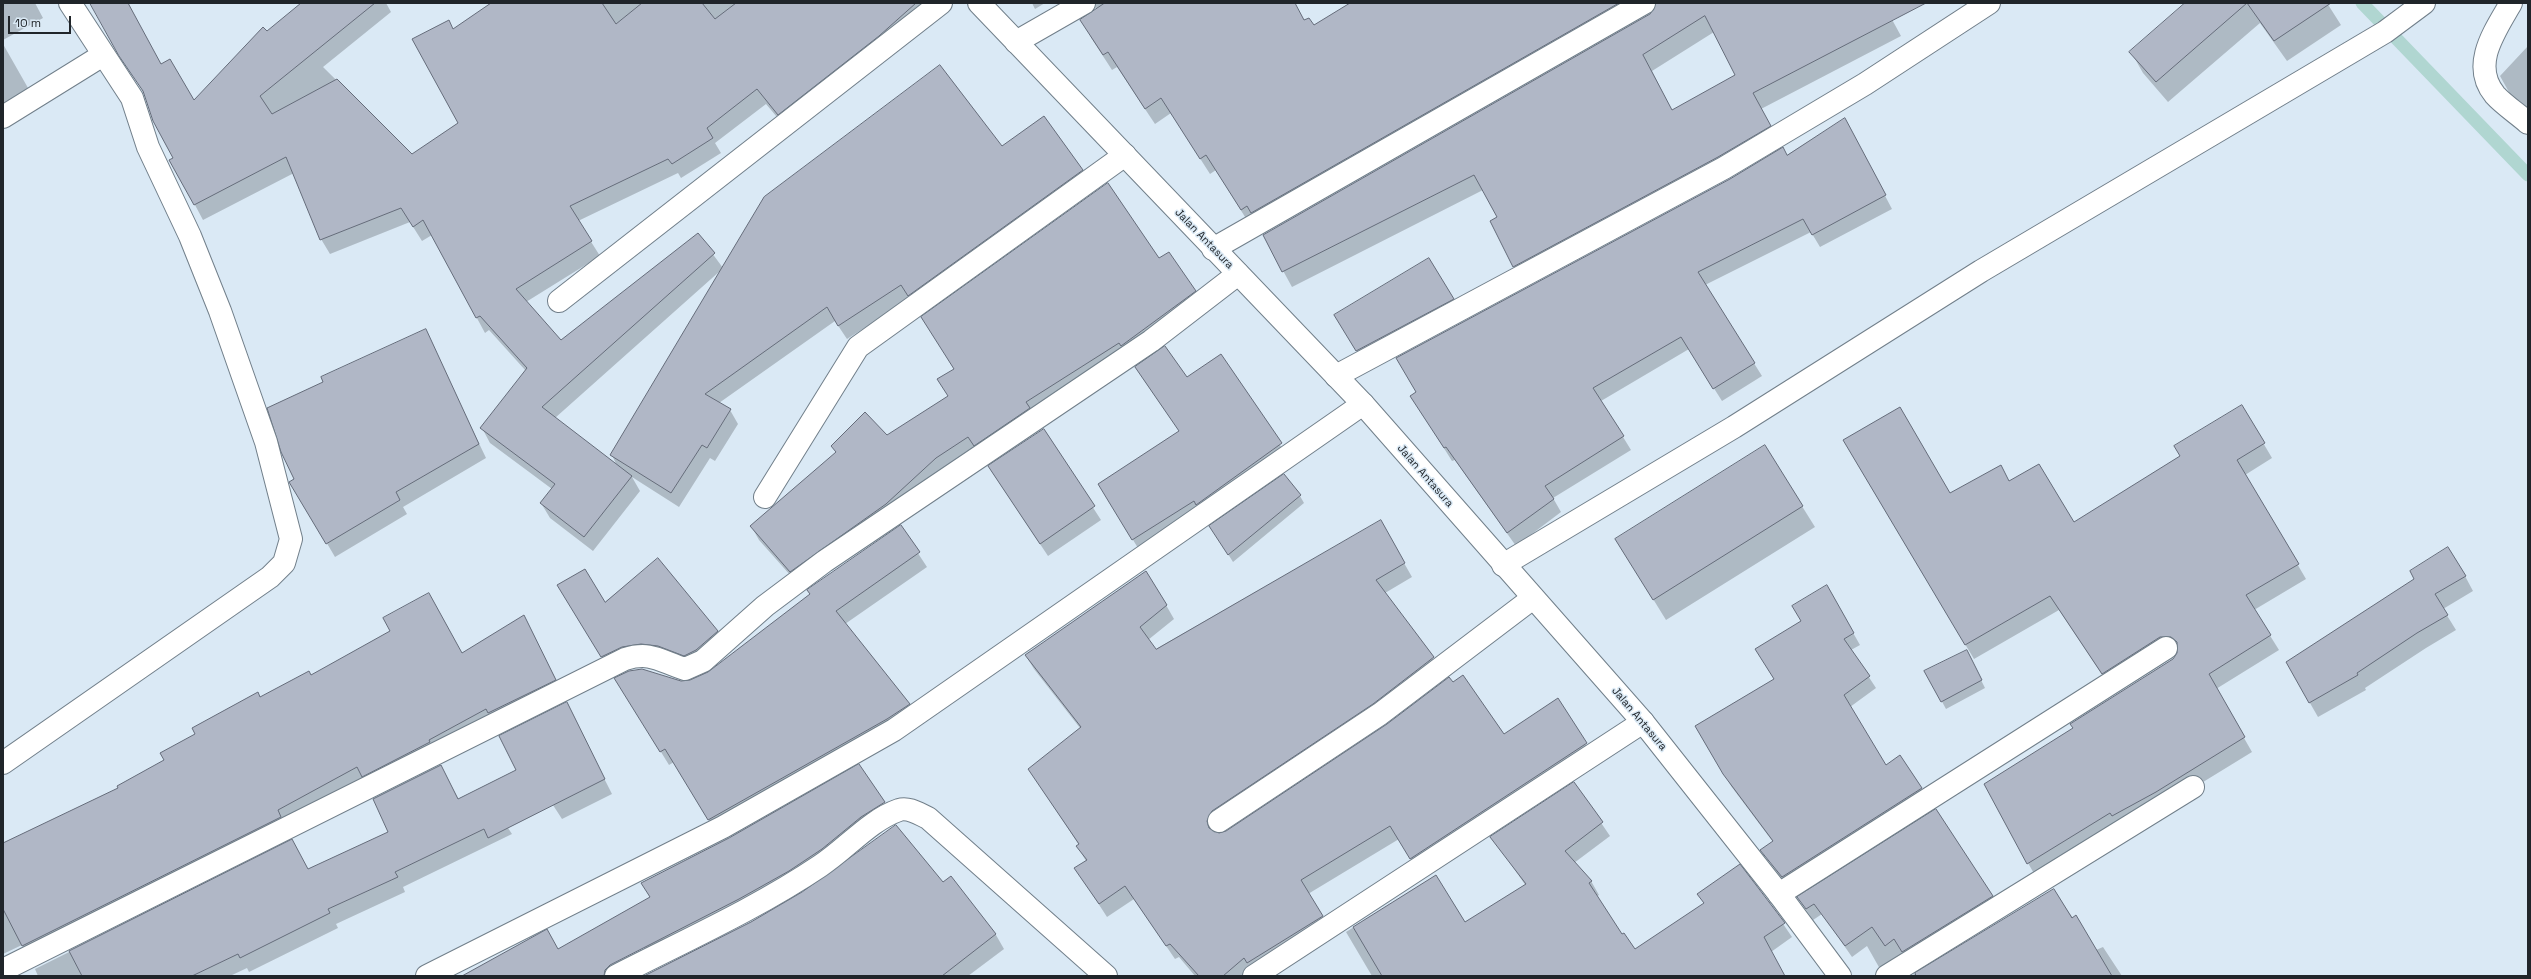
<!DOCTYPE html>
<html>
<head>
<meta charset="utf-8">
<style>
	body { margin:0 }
	#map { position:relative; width:2531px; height:979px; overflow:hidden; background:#dae9f5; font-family:"Space Grotesk",sans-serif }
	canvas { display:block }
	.frame { position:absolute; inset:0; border:4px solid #20252a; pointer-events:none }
	.scale { position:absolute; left:8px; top:16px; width:63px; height:18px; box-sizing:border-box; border:2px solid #20252a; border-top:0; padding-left:5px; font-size:12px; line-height:14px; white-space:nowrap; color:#20252a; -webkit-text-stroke:3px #dae9f5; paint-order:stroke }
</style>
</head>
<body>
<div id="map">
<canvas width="2531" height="979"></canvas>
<div class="frame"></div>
<div class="scale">10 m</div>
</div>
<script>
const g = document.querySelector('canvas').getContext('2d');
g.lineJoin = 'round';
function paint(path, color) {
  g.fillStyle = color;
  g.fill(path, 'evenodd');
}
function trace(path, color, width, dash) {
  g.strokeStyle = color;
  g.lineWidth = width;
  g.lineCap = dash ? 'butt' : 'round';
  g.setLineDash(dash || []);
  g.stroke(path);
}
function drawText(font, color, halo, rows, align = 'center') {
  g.font = font + ' "Space Grotesk",sans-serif';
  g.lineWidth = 3;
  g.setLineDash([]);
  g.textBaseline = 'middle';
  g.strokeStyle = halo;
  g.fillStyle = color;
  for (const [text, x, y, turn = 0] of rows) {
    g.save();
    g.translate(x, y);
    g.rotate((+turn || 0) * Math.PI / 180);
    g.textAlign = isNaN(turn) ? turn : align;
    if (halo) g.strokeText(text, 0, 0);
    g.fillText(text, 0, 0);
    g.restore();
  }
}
paint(new Path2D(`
	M3 3H35L43 18 3 40Z
	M91 3H127L161 65 194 102 267 32 303 3H386L391 12 323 67 412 155 460 123 453 30 492 3H924L787 129 766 104 715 143 721 153 681 178 678 173 578 221 600 256 526 302 561 341 698 234 723 268 1002 148 1082 171 1090 184 847 339 835 321 719 403 730 410 738 424 715 461 710 458 679 507 632 477 640 491 593 551 550 518 541 503 552 489 490 443 482 428 526 371 489 330 485 333 432 235 422 241 410 222 330 254 321 239 294 173 203 220 171 160 175 158 145 95ZM720 271 612 455 617 466 555 418Z
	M1032 3H1045L1035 9Z
	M1070 3H1294L1304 22 1313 26 1352 3H1883L1901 36 1761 109 1779 142 1523 282 1514 267 1499 217 1483 190 1292 287 1264 236 1651 15 1655 8 1250 225 1216 170 1210 174 1171 113 1155 124 1117 67 1112 70 1090 36 1096 8ZM1714 32 1736 76 1672 111 1652 71Z
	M2188 3H2327L2341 25 2287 61 2260 23 2168 102 2143 73 2131 52Z
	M3 44 36 102 3 120Z
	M2528 46V119L2520 112 2500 76Z
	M1852 133 1892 209 1820 247 1811 232 1705 285 1762 376 1722 401 1689 349 1601 401 1631 450 1553 498 1561 512 1516 546 1455 460 1452 461 1411 396 1787 156Z
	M1429 259 1461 314 1365 365 1335 315Z
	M1159 260 1195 291 1203 305 799 585 759 540 751 526 836 453 832 446 887 436Z
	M425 330 486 458 403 507 407 514 335 557 291 482Z
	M1220 356 1288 457 1141 553 1107 497 1180 432 1144 380 1186 379Z
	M2242 407 2272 458 2245 475 2306 579 2254 610 2279 650 2216 689 2252 752 2164 806 2036 877 2028 863 2074 728 2174 659 2178 651H2168L2111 688 2059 610 1974 659 1852 455 1950 494 2009 482 2074 523 2181 456Z
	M1043 430 1101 520 1048 556 989 467Z
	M1765 447 1815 527 1666 620 1629 560Z
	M1300 496 1304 503 1233 562 1215 533Z
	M1380 521 1412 577 1385 593 1441 671 1220 824 1215 833 1219 835 1503 735 1557 699 1594 758 1419 872 1399 839 1308 894 1330 930 1260 976H1195L1179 957 1175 959 1134 899 1107 917 1076 869 1086 861 1077 846 1079 845 1038 783 1080 728 1034 669 1026 656 1166 605 1174 619 1148 640 1155 650Z
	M900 526 927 567 845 624 909 704 917 718 717 834 674 762 669 765 624 692 690 681 709 673 810 595 808 591Z
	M2465 576 2473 591 2443 609 2456 630 2426 648 2365 688 2366 690 2318 717 2287 663Z
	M1827 587 1860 645 1851 650 1876 688 1850 707 1886 766 1900 757 1928 800 1789 889 1761 850 1773 842 1731 786 1696 726 1775 680 1802 621Z
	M567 600 605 603 717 632 726 646 705 665 667 660 611 671Z
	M524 617 564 695 32 962 22 945 3 954V845L119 789 260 699 310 676 462 654Z
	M1970 658 1985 688 1946 709 1926 672Z
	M566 703 612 794 562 819 551 802 508 828 512 834 403 887 405 892 336 924 338 928 249 972 247 968 230 976H38L35 969 292 841 308 870 390 833 441 766 459 800 518 771Z
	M858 766 892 816 653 961 631 927 651 898 729 839Z
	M1574 783 1610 836 1574 863 1591 881 1599 895 1597 896 1622 935 1635 950 1704 904 1699 894 1768 902 1792 937 1771 952 1784 976H1372L1346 932 1435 876 1464 923 1526 886 1492 837Z
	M951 877 996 935 1004 949 968 976H663L942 884Z
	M2053 890 2096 950 2103 947 2122 976H1911Z
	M1992 897 1998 908 1884 976 1867 946 1852 957 1822 914 1813 920 1798 898Z`), '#0003');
trace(new Path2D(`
	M2362 3 2528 175`), '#b0d6d1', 13);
const building = new Path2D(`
	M90 3H128L161 64 170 59 194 100 263 27 267 31 301 3H375L260 96 272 114 337 79 412 154 458 123 412 39 449 20 453 29 491 3H602L616 24 642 3H702L715 19 736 3H916L879 36 778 115 757 89 707 128 713 138 672 164 668 159 570 206 592 241 516 289 561 340 698 233 715 253 542 407 632 476 584 537 540 503 555 484 480 428 527 368 480 316 476 318 423 220 413 227 401 208 320 240 286 157 194 205 169 160 173 158 153 121 143 91 119 56Z
	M1105 3H1295L1304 20 1309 18 1314 25 1350 3H1619L1251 213 1247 206 1241 210 1206 155 1200 159 1161 98 1145 109 1108 52 1103 55 1080 20Z
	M1656 3H1926L1753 93 1771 126 1718 157 1513 267 1490 221 1497 217 1474 175 1282 272 1263 235 1650 14ZM1705 16 1735 75 1672 110 1643 55Z
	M2185 3H2331L2274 41 2247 3 2156 82 2129 52Z
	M940 65 1002 146 1044 116 1083 170 908 296 901 285 838 326 827 307 705 394 731 409 707 448 702 445 671 493 610 455 764 197Z
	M1845 118 1886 195 1812 235 1803 219 1698 272 1755 363 1713 389 1681 337 1593 388 1624 436 1545 486 1554 499 1507 533 1446 447 1444 448 1410 396 1416 392 1396 358 1730 179 1783 147 1787 155Z
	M1108 183 1159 258 1169 252 1196 291 1121 346 1119 343 1026 402 1030 408 974 446 968 437 936 458 886 504 790 572 750 526 836 452 831 446 865 412 887 435 948 396 937 379 954 369 921 317Z
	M1429 258 1454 299 1356 351 1334 315Z
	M426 329 479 444 396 492 400 500 326 544 289 482 294 479 281 452 267 408 323 382 321 377Z
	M1165 346 1187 377 1221 354 1282 443 1196 505 1194 501 1132 540 1098 484 1179 431 1135 367Z
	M2242 405 2265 443 2237 460 2299 564 2246 595 2271 635 2209 674 2245 737 2156 792 2112 816 2110 813 2027 864 1984 784 2073 728 2070 724 2173 659 2177 653V642L2171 637H2160L2102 674 2050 596 1965 645 1843 440 1900 407 1950 493 2001 465 2009 481 2039 464 2074 522 2180 456 2174 446Z
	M1044 429 1095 506 1040 544 988 466Z
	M1765 445 1803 506 1653 600 1615 539Z
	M1284 474 1301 495 1228 555 1209 526Z
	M1381 520 1405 563 1376 580 1434 657 1373 704 1212 811 1207 821 1209 828 1219 833 1226 831 1387 724 1449 677 1453 682 1463 675 1504 734 1558 698 1587 743 1410 859 1390 826 1301 880 1323 916 1247 963 1244 958 1223 976H1199L1170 944 1166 946 1125 886 1099 904 1074 868 1087 860 1076 846 1079 844 1028 769 1081 727 1025 655 1146 571 1167 605 1140 627 1156 649Z
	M901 525 920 552 836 611 910 704 887 719 708 820 665 749 660 752 614 678 629 671 642 669 681 681 690 680 708 672 810 594 807 590Z
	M2448 547 2466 576 2435 594 2448 615 2417 633 2357 673 2358 675 2309 703 2286 662 2414 579 2410 571Z
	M658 558 718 631 696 650 684 656 658 646 641 644 622 647 601 657 557 585 585 569 605 602Z
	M1827 585 1854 633 1844 639 1870 676 1844 695 1886 765 1900 755 1922 788 1782 877 1760 850 1773 841 1723 774 1695 726 1774 679 1755 649 1801 621 1792 606Z
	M429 593 462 653 524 615 556 680 488 713 486 709 429 740 430 742 362 777 357 767 278 810 281 817 22 946 3 909V843L118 788 117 786 164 760 160 753 195 734 192 728 258 692 260 697 309 671 311 675 390 631 383 618Z
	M1967 650 1982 680 1941 702 1924 671Z
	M567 702 605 779 488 838 484 829 395 872 398 877 328 909 330 913 240 958 238 954 192 976H82L69 951 292 839 308 869 388 832 373 799 441 765 458 799 516 770 499 736Z
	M859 764 885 802 861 817 822 849 789 871 739 899 610 965 605 970 604 976H462L547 929 558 949 650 897 641 883 729 838Z
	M1574 782 1603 822 1565 851 1592 881 1589 883 1622 934 1624 933 1635 949 1704 903 1697 894 1740 864 1785 923 1764 937 1785 976H1382L1353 927 1436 875 1465 922 1526 884 1490 837Z
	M1936 809 1993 896 1902 952 1894 939 1885 946 1872 927 1845 946 1814 904 1806 909 1797 897Z
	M896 825 943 882 951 876 996 934 942 976H644L751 922 802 892Z
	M2054 889 2072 918 2076 915 2112 976H1916L1915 973Z`);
paint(building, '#b0b7c6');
trace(building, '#656c7a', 1);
const lane = new Path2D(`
	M2511 3C2495 31 2470 65 2495 95 2504 105 2518 114 2528 123`);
const street = new Path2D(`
	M1016 42 1084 3
	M3 117 103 55
	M1213 249 1644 3
	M559 301 941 3
	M1336 376 1724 168 1865 84 1989 3
	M765 497 858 347 1125 155
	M1503 565 1734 427 1981 271 2385 32 2424 3
	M3 763 270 577 284 563 291 539 266 442 220 311 190 236 148 147 132 98 70 3
	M1219 821 1380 714 1533 598
	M1779 894 2166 648
	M3 970 625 659C651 651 660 661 685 669L703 661 765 606 825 561 1151 341 1238 274
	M427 976 723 827 894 730 1363 404
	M616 976C684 941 756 909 820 866 846 849 870 820 899 810 909 807 919 814 928 818L1106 976
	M1254 976 1643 722
	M1887 976 2193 787`);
const secondary = new Path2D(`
	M979 3 1363 404 1643 722 1779 894 1840 976`);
trace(lane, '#717f8a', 24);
trace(street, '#717f8a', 24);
trace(secondary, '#717f8a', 24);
trace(lane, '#fff', 22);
trace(street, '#fff', 22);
trace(secondary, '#fff', 22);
drawText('11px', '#20252a', '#dae9f5', [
	["Jalan Antasura",1204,239,46],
	["Jalan Antasura",1425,476,49],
	["Jalan Antasura",1639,719,50]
]);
</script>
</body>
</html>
